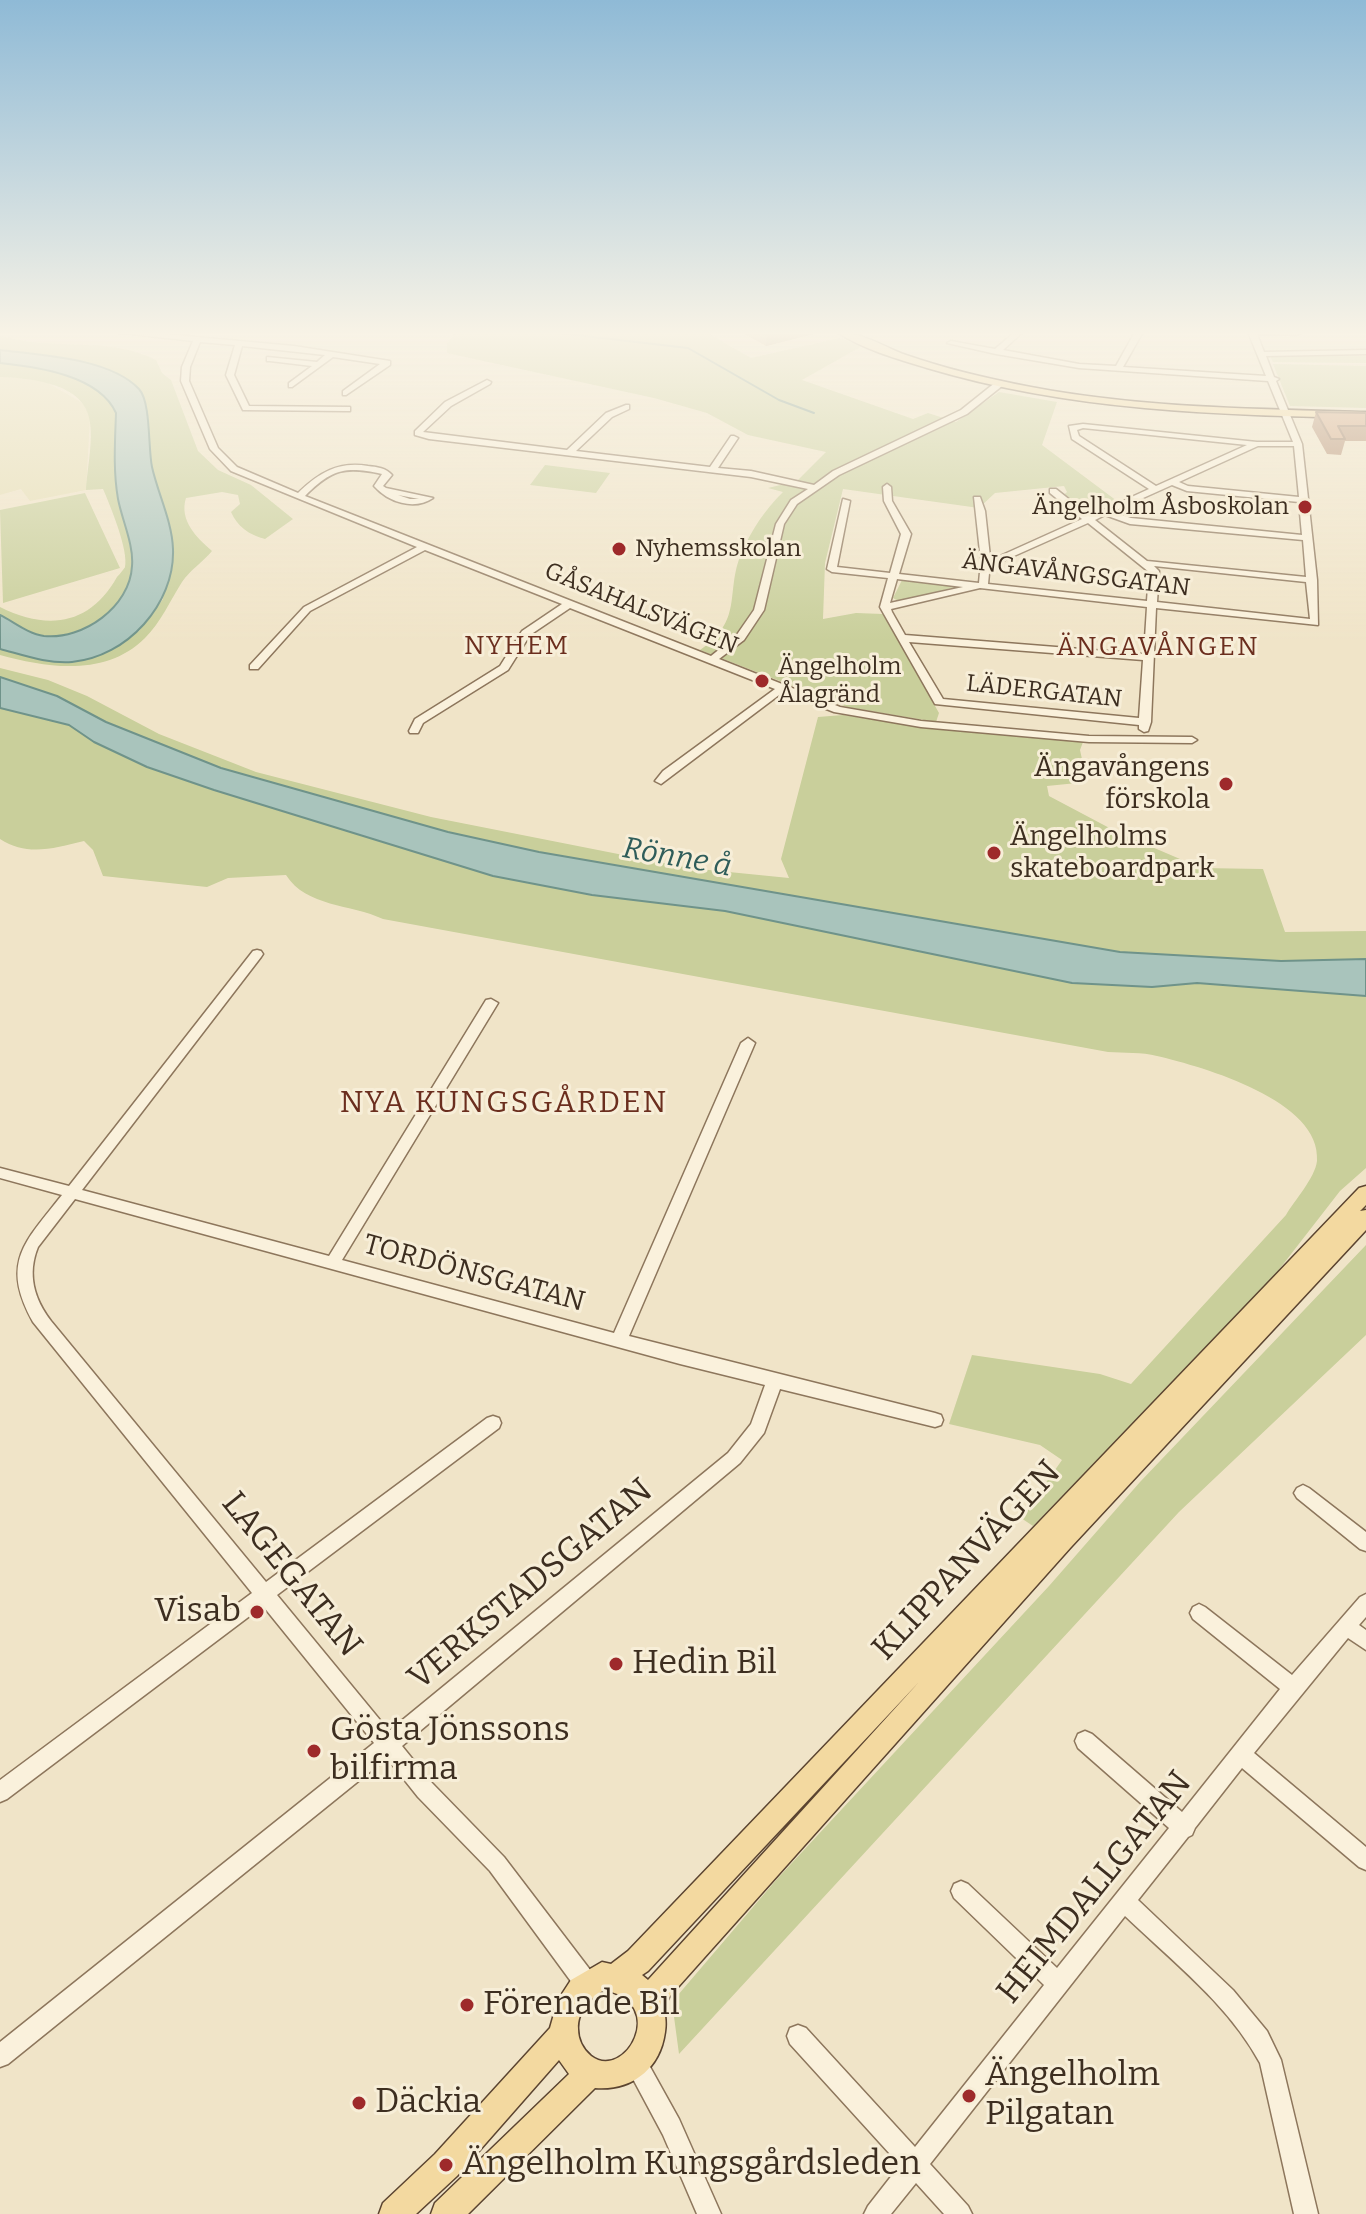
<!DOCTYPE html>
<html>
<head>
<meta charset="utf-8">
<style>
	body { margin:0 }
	canvas { display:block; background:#f0e4c8 }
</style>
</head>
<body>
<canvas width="1366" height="2214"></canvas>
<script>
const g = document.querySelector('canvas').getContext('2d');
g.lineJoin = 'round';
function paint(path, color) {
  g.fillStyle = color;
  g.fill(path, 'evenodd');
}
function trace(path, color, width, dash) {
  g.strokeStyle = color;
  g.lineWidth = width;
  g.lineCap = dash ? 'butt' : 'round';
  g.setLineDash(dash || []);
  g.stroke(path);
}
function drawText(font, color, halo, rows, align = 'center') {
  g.font = font + ' Bitter,serif';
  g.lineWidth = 6;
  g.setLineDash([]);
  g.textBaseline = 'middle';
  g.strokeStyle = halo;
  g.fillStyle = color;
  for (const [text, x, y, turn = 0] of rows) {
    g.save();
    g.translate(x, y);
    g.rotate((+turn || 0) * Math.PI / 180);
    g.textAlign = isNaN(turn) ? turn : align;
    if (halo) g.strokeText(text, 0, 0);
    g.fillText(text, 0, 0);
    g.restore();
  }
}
paint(new Path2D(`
	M0 377 41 379 84 404 90 417 86 490 30 501 21 489 0 495Z`), '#e6deb5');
paint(new Path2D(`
	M456 332H706L751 358 840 338 862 346 802 380 913 419 928 413 956 422 999 392 1057 402 1042 445 1117 501 1084 513 1060 498 1067 492 1064 486 995 493 979 508 843 489 825 563 823 619 856 613 883 614 939 713 936 722 847 707 700 650C744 620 725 593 741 554 752 529 764 511 783 492L768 488 797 481 826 452 748 435 707 413 654 398 447 353V343Z
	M0 335C50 352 107 335 156 360L162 373 171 380 198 451 218 470 251 485 293 519 265 539C249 535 237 526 231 512L240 504 238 495 222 492 186 498C179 520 196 537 212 551 203 562 190 570 182 582 170 601 161 622 145 638 106 677 48 668 0 655V649L54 662H74L95 656 139 631 163 599 167 518 158 497 149 453 147 414 126 379 87 363 0 350Z
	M1270 356H1366V363L1273 362Z
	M0 363C37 367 99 375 116 413 116 441 113 471 118 499 122 520 134 545 132 566 130 607 83 640 44 636 28 634 14 622 0 615V607C48 631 90 625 117 577 118 576 125 568 125 567 129 551 110 505 103 489L86 490C87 468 95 435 88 414 78 382 27 378 0 377Z
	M1273 364 1366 366V408L1290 406Z
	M545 465 610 473 596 493 530 485Z
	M85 493 120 568 3 603 0 510Z
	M902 580H908L958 586 900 602 893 598Z
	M0 668 48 680 87 696 159 734 256 772 431 817 689 868 789 878 781 859 818 717 843 715 907 725 1083 742 1080 750 1087 782 1047 786 1049 796 1117 832 1201 868 1263 869 1285 932 1366 931V959L1281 961 1120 952 539 852 448 832 221 768 106 722 57 696 0 677Z
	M0 708 69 725 94 742 147 767 214 790 493 876 592 895 725 911 1072 983 1152 987 1197 983 1366 996V1168L1340 1191 1267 1285 1033 1526 1021 1518 1062 1460 1040 1445 949 1424 972 1355 1100 1374 1131 1384 1286 1215C1294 1201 1315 1178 1317 1161 1322 1101 1204 1067 1157 1056 1142 1052 1124 1053 1108 1052L383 919C351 904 306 907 286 875L228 878 207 887 103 876 93 850 84 841C54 848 28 857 0 839Z
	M1366 1245V1335L1179 1512 679 2054 672 2002 777 1879 1049 1586 1140 1482Z`), '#c9cf9b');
const water = new Path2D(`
	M0 350C40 355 110 358 139 389 151 402 148 448 152 467 158 494 172 521 173 549 175 604 127 657 72 662 48 664 23 655 0 649V615C14 622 28 634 44 636 83 640 130 607 132 566 134 545 122 520 118 499 113 471 115 441 116 413 99 375 37 367 0 363Z
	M0 677 57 696 106 722 221 768 448 832 539 852 1120 952 1281 961 1366 959V996L1197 983 1152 987 1072 983 725 911 592 895 493 876 214 790 147 767 94 742 69 725 0 708Z`);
paint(water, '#a9c4bc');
trace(water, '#6f938a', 2);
trace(new Path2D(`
	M550 332 688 348 779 400 814 413`), '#6f938a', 2);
const minor = new Path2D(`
	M113 332H142L294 346 390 361V365L346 395H343V391L380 364 333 357 292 387H289V383L312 366 270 361H267V357L317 362 325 355 242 346 234 375 249 406 350 407V411H347L243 410 226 375 235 345 200 342 190 367 189 381 218 448 237 467 298 493C319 473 338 461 368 466 377 467 386 468 392 475L383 486 386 488 433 498C414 511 388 502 374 486L382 474C345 466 332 469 305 496L711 656 736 636 754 610 776 524 791 500 808 489 751 477 429 439 415 435V431L445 402 487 380 491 382 490 384 451 406 423 432 567 450 606 413 626 405H629V409L612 417 576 451 710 467 731 436H734L738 438 718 468 751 471 814 485 833 471 961 410 996 382H1002V386L967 414 839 475 797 504 784 524 764 610 744 640 719 659 840 707 921 721 1089 736 1192 737 1197 740 1192 743 1089 742 921 727 834 712 783 692 661 784 655 781 663 771 775 689 570 608 530 635 508 670 423 723 418 733H410L409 731 415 719 500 666 522 631 562 604 425 550 310 611 258 669H250V665L304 607 417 547 231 471 210 449 181 381 182 367 193 341ZM398 495 419 499H410Z
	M1015 332H1023L1003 350 1079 364 1116 366 1135 332H1143L1123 367 1266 376 1248 332 1301 333 1297 335 1257 334 1264 352 1366 350V354L1266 356 1274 377 1279 379 1276 381 1302 444 1317 580 1318 625 1156 608 1151 722 1148 731 1144 732 1139 729V725L935 704 880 607 888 578 832 572 827 569 843 499 850 501 837 567 890 573 901 534 884 501 883 487 887 484 891 487 892 501 911 534 899 574 979 583 981 561 974 497H980L985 511 990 557 1000 556 1082 519 1050 493V489H1056L1090 516 1149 489 1072 439 1069 426 1083 424 1257 442H1293L1268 381 1079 368 996 354 947 343 951 341 995 349ZM1083 428 1247 445 1156 486 1079 436 1077 430ZM1258 446H1294L1299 497 1188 486 1179 482ZM1172 485 1187 491 1299 502 1302 535 1131 518 1112 512ZM1105 515 1130 524 1303 540 1306 577 1147 561 1095 520ZM1088 523 1149 572 1147 601 988 584 990 563 1005 560ZM1154 566 1306 582 1310 619 1157 602 1159 571ZM897 579 963 587 890 603ZM980 588 1147 607 1144 654 905 635 892 612 891 609ZM909 642 1143 660 1139 718 943 699Z
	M257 950 261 951 263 954 261 957 82 1190 329 1256 486 1000 491 999 498 1003 342 1260 614 1333 741 1043 748 1038 755 1043 629 1336 935 1413 941 1415 943 1420 941 1425 935 1427 780 1389 764 1433 740 1463 402 1746 432 1783 504 1857 594 1975 597 1983 594 1991 586 1994 578 1991 490 1871 418 1797 387 1758 8 2064 0 2067V2042L374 1743 263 1606 7 1799 0 1802V1780L252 1593 33 1322C0 1262 25 1242 62 1195L0 1178V1168L69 1186 253 951ZM75 1199 680 1364 765 1385 751 1424 728 1453 389 1731 277 1595 499 1428 501 1423 499 1418 493 1416 487 1418 266 1582 51 1321C34 1299 27 1274 38 1247Z
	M1303 1485 1309 1488 1366 1532V1551L1360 1549 1297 1498 1294 1493 1297 1488Z
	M1366 1594V1617L1359 1625 1366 1630V1650L1348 1638 1254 1753 1366 1847V1870L1359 1867 1242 1768 1195 1828 1192 1835 1188 1837 1138 1900 1233 1990 1267 2031 1281 2060 1318 2214H1294L1260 2063C1228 2004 1173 1962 1125 1916L930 2164 968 2206 972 2214H944L916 2183 891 2214H864L868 2206 900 2165 790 2044 787 2036 790 2028 798 2025 806 2028 915 2147 1044 1985 954 1898 951 1891 954 1884 961 1881 968 1884 1057 1968 1169 1828 1078 1748 1075 1741 1078 1734 1085 1731 1092 1734 1182 1812 1280 1689 1193 1619 1190 1613 1193 1607 1199 1604 1205 1607 1292 1675 1360 1597Z
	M636 2053 644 2056 679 2119 721 2214H697L663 2135 625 2064 628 2056Z`);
const major = new Path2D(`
	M837 332C862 332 884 347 906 355 946 369 989 379 1031 387 1141 408 1254 409 1366 412V418C1218 415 1070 411 927 368 898 359 862 349 837 332Z
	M1366 1186V1205L1360 1211 1366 1210V1230L1071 1547 670 1996C660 2011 668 2015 665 2032 660 2069 632 2091 595 2088L468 2214H431L435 2203 569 2074 559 2060 457 2176 416 2214H379L383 2203 435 2154 550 2028 558 2000 571 1980 602 1962 611 1964 628 1951 1359 1188ZM919 1682 648 1980 642 1975 648 1971ZM604 1990C670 2003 625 2082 591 2056 583 2049 578 2040 578 2029 577 2012 590 1999 604 1990Z`);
trace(minor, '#8d765c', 3);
trace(major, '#5b4430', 3);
paint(minor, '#faf1dc');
paint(major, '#f3d9a0');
paint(new Path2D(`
	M741 332H821L766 346Z
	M1316 412 1366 413V441H1345L1341 455 1327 454 1312 427Z`), '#b2896c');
paint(new Path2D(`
	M779 332H821L766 346V335Z`), '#916f58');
const building = new Path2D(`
	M761 332H779L766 335Z
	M1316 412 1366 413V426H1338L1345 439H1331Z`);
paint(building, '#cf9f7d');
trace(building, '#916f58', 2);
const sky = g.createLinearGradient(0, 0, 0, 642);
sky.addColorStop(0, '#8fbad6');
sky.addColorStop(0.52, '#f8f3e6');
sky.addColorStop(1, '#f8f3e600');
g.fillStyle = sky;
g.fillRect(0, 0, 1366, 642);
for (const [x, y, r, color] of [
	[1305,507,8,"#9e2a2b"],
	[619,549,8,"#9e2a2b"],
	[762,681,8,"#9e2a2b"],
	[1226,784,8,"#9e2a2b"],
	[994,853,8,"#9e2a2b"],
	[257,1612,8,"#9e2a2b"],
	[616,1664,8,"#9e2a2b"],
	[314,1751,8,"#9e2a2b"],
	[467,2005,8,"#9e2a2b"],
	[969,2096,8,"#9e2a2b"],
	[359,2103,8,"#9e2a2b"],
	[446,2165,8,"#9e2a2b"]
]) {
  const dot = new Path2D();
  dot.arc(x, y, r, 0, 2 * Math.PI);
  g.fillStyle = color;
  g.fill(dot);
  trace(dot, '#f7eed8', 3);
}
drawText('24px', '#3d2e20', '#f7eed8', [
	["Ängelholm Åsboskolan",1289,507,"right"],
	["Nyhemsskolan",635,549],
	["Ängelholm",778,667],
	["Ålagränd",778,695]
], 'left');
drawText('24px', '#3d2e20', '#f7eed8', [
	["ÄNGAVÅNGSGATAN",1076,575,7],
	["GÅSAHALSVÄGEN",641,609,22],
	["LÄDERGATAN",1044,692,6]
]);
g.letterSpacing = '2px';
drawText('26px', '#6b2e1e', '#f7eed8', [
	["NYHEM",517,647],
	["ÄNGAVÅNGEN",1158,648]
]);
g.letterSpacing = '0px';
drawText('28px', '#3d2e20', '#f7eed8', [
	["Ängavångens",1210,768],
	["förskola",1210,800],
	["Ängelholms",1010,837,"left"],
	["skateboardpark",1010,869,"left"]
], 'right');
drawText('28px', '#3d2e20', '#f7eed8', [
	["TORDÖNSGATAN",474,1274,15]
]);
drawText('italic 30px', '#2f5d5a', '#f7eed8', [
	["Rönne å",677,858,10]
]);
g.letterSpacing = '2px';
drawText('30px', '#6b2e1e', '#f7eed8', [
	["NYA KUNGSGÅRDEN",504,1104]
]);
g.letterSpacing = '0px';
drawText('34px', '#3d2e20', '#f7eed8', [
	["KLIPPANVÄGEN",967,1561,-47],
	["LAGEGATAN",291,1575,51],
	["VERKSTADSGATAN",531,1585,-40],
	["HEIMDALLGATAN",1095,1888,-51]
]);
drawText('34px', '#3d2e20', '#f7eed8', [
	["Visab",241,1612,"right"],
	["Hedin Bil",632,1664],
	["Gösta Jönssons",330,1731],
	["bilfirma",330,1770],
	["Förenade Bil",483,2005],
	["Ängelholm",985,2076],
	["Pilgatan",985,2115],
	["Däckia",375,2103],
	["Ängelholm Kungsgårdsleden",462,2165]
], 'left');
</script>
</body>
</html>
